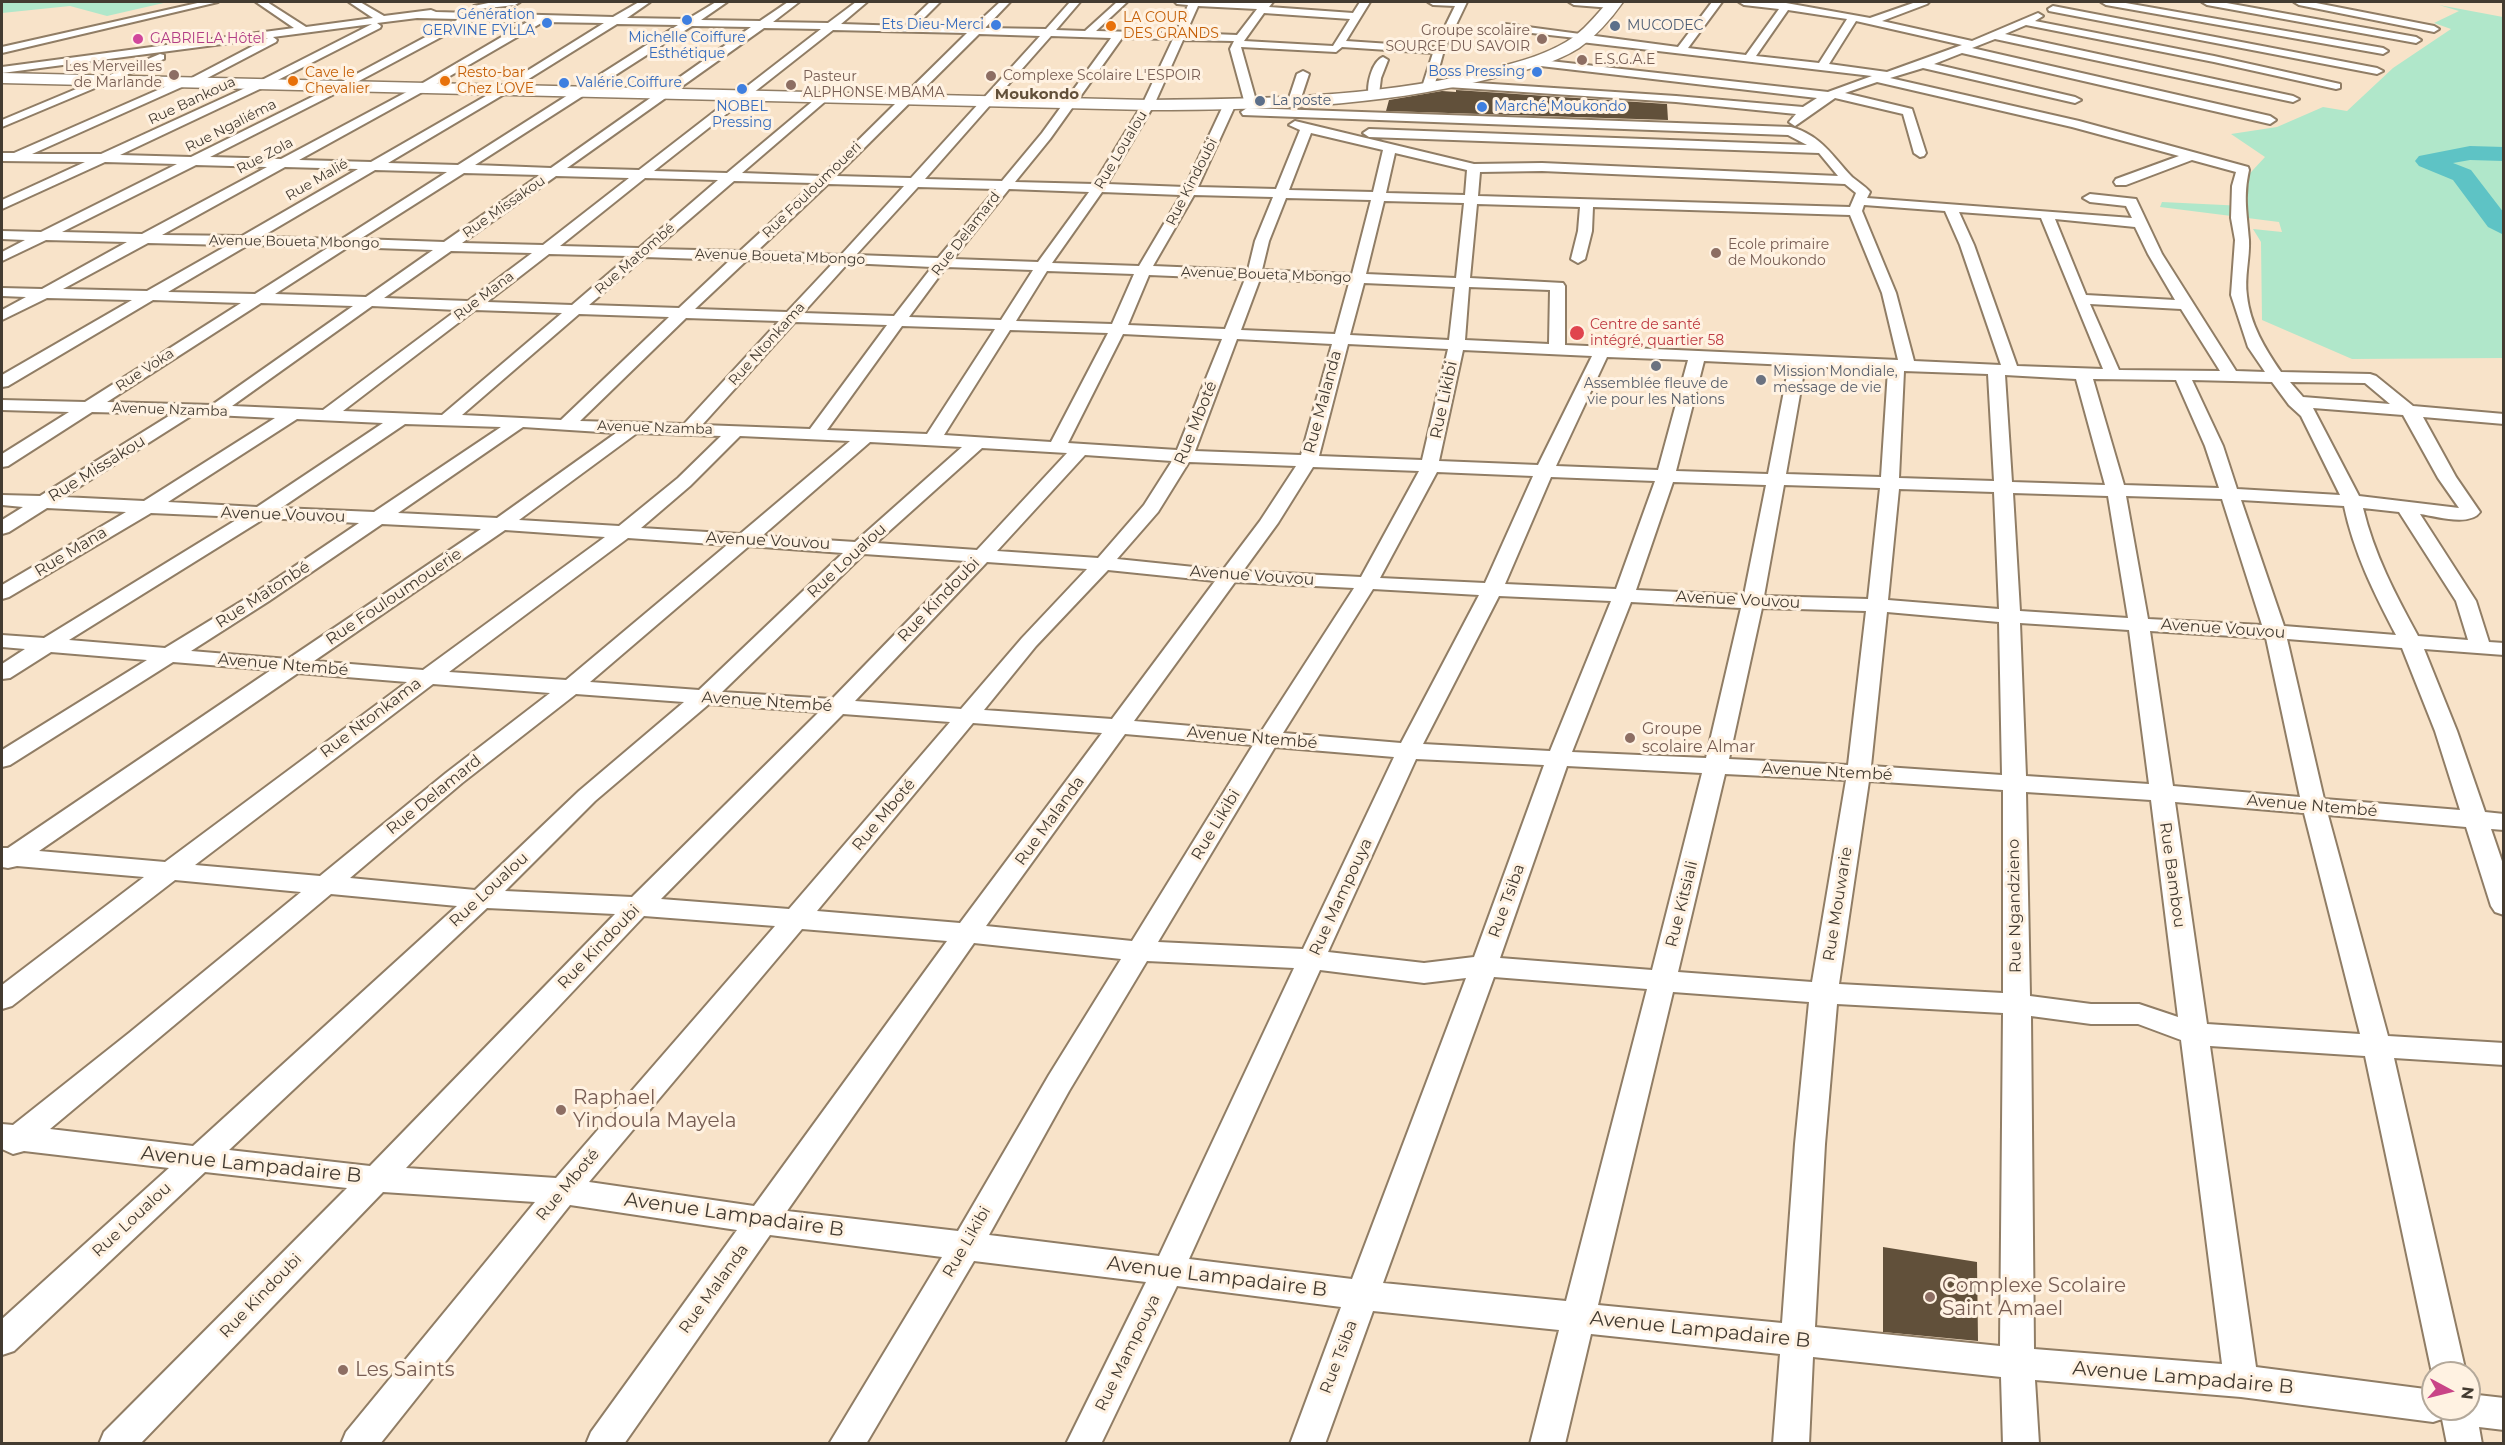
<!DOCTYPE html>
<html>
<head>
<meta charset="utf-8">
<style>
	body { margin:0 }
	#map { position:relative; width:2505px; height:1445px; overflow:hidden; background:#f8e3c9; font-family:Montserrat,sans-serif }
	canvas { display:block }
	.frame { position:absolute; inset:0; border:3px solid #433b31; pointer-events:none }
	.north { position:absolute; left:2421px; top:1361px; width:60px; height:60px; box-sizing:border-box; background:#fff2e2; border:2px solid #b4a99b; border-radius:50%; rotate:97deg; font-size:16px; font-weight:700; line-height:24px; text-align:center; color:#433b31 }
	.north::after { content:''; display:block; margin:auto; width:21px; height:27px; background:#c94487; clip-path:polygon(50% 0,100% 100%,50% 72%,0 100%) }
</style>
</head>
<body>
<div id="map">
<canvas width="2505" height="1445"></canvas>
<div class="frame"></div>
<div class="north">N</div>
</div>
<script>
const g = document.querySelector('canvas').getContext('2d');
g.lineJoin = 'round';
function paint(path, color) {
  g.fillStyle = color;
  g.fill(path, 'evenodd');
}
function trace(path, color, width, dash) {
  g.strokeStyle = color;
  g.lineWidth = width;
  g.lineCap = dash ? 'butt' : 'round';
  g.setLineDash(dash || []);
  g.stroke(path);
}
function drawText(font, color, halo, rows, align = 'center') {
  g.font = font + ' Montserrat,sans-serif';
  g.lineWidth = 6;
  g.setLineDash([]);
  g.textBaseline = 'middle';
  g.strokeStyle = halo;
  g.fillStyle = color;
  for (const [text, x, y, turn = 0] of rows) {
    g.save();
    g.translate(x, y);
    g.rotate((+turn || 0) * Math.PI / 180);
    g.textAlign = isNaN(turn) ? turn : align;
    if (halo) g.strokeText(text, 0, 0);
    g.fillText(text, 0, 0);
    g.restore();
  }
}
paint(new Path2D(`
	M2 2H168L107 16 70 6 2 13Z
	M2439 5 2503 17V358L2352 359 2262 320 2261 242 2253 229 2282 232 2279 222 2160 207 2162 202 2244 206 2240 184 2265 157 2231 134 2277 127 2323 107 2347 111 2393 68 2451 29 2434 23 2459 11Z`), '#b0e7ca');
paint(new Path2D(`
	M2470 146 2504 147V161L2470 160 2453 163 2471 170 2504 213V235L2488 227 2453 180 2419 166 2415 161 2419 156Z`), '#5ec3c5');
paint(new Path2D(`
	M1456 90 1667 104 1668 120 1386 111 1389 100 1442 91 1456 92Z
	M1883 1247 1977 1262 1978 1341 1883 1332Z`), '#61503a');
const street = new Path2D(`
	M202 2H218L2 53V47Z
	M256 2H267L306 27 373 18 349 2H360L384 16 431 10 436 12 613 17 639 2H650L627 18 688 19 716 2H727L701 20 760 21 788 2H799L773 22 828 23 856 2H867L841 24 905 26 930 2H940L916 26 973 27 1000 2H1010L985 28 1046 29 1070 2H1080L1056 30 1085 31 1117 2H1127L1096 31 1176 33 1188 5 1177 4 1175 2H1273L1269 7 1353 13 1360 2H1370L1346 41 1435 47 1455 6 1433 5 1428 2H1467L1444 50 1434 87 1428 90 1422 87 1433 53 1342 47 1336 52 1241 47 1257 104 1251 108 1245 104 1230 49 1234 41 1183 40 1154 105 1107 184 1185 187 1222 108 1228 104 1234 108 1198 187 1276 189 1300 130 1289 125 1295 121 1474 164 1542 163 1838 176 1819 153 1369 137 1363 133 1369 129 1807 145 1788 135 1243 115 1241 112 1247 108 1791 127C1822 136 1832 156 1852 177 1858 182 1865 186 1870 192L1867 198 2132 218 2126 206 2090 202 2083 198 2090 194 2136 199 2162 254 2236 371 2265 372 2248 347 2231 295 2235 240 2231 218 2232 186 2236 172 2192 160 2126 185H2116L2114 182 2116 179 2179 156 2072 127 1877 82 1845 93 1912 109 1926 153 1924 156 1920 157 1914 153 1903 114 1835 98 1795 126 1789 122 1796 114 1676 102 1447 87 1441 84 1447 81 1676 96 1803 107 1817 98 1532 65 1527 62 1532 59 1828 92 1872 76 1581 42 1576 38 1505 30 1500 27 1505 24 1678 47 1712 2H1722L1688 48 1746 55 1779 9 1744 5 1739 2 1786 3 1870 18 1916 2H1929L1927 4 1882 21 1972 41 2038 13 2043 16 2035 21 2214 56 2340 84V88L2336 89 2214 62 2026 25 2005 34 2293 96 2299 99 2293 102 1995 39 1972 48 2270 116 2276 120 2270 124 1962 53 1934 64 2075 97 2081 100 2075 103 1923 68 1890 78 2079 121 2248 167 2249 170C2243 197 2247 213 2249 240 2250 258 2244 277 2247 296 2250 324 2265 349 2281 372L2370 374 2376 376 2413 406 2504 414V424L2423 417 2456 477 2480 512C2470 527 2435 516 2420 514L2476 601 2489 642 2504 643V655L2424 649 2457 731 2485 812 2504 814V830L2491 829 2504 867V915L2495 912 2491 906 2466 827 2328 815 2388 1036 2504 1043V1065L2394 1058 2466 1373H2433V1375L2432 1373 2365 1056 2210 1046 2256 1367 2433 1390V1409H2469V1394L2504 1398V1430L2479 1427 2482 1444H2447L2442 1419 2433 1422 2241 1397 2035 1380 2039 1444H2003L2001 1377 1813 1357 1809 1444H1773L1780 1354 1591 1334 1565 1444H1530L1559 1330 1373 1311 1325 1444H1290L1341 1307 1177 1286 1101 1444H1066L1146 1282 974 1261 866 1444H829L942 1257 770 1235 624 1444H586L591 1432 737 1230 570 1205 380 1444H341L346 1432 535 1202 383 1192 140 1444H99L104 1432 347 1188 205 1172 14 1351 2 1355V1319L169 1168 24 1151 13 1154 2 1149V1124L13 1125 129 1033 301 892 175 880 12 1006 2 1009V985L144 877 17 866 8 868 2 867V848H8L271 670 173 662 10 765 2 767V750L147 660 51 652 10 678 2 679V664L25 649 2 647V635L44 638 241 517 151 513 9 597 2 599V585L126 512 47 508 9 532 2 534V520L23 507 2 505V495L40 496 172 414 92 412 8 466 2 467V454L69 412 2 410V400L85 402 241 303 153 300 8 386 2 387V375L132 300 47 298 2 320V310L26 297 2 296V288L42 289 127 242 46 240 2 261V252L25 240 2 239V231L41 232 177 164 105 162 2 209V200L85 162 2 161V153H14L176 82H184L268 38 2 73V67L294 28ZM1198 6 1257 9 1237 35 1186 33ZM1788 10 1847 19 1819 63 1756 56ZM1264 13 1350 19 1333 46 1244 41ZM417 18 459 19 336 85 191 157 120 155 264 87 380 28 381 26 377 23ZM473 20 529 21 416 87 281 159 210 157 344 89ZM1856 21 1962 45 1887 72 1829 64ZM543 22 604 23 498 89 371 162 299 160 424 91ZM372 24 256 83 101 154H32L184 86H192L276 42 277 40 273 37ZM617 24 678 25 458 165 388 163 506 93ZM692 26 751 27 551 168 475 165ZM764 28 821 29 639 170 567 168ZM833 30 967 33 822 176 742 173 828 99 830 97 824 94 820 95 727 173 654 171ZM979 34 1040 36 911 178 836 176ZM1051 36 1111 38 1042 133 1002 181 925 179ZM1122 38 1173 39 1142 105 1094 184 1015 182 1050 139ZM1311 133 1383 150 1373 192 1289 190ZM1395 153 1467 170 1465 195 1386 193ZM196 165 267 167 142 234 62 232ZM285 167 358 169 242 236 162 235ZM375 170 447 172 342 239 261 237ZM1542 171 1845 184 1856 193 1850 207 1478 196 1480 172ZM464 173 540 175 444 242 360 239ZM556 176 629 178 543 245 462 243ZM645 178 718 180 639 248 560 246ZM734 181 814 183 740 251 655 249ZM828 184 904 186 841 255 756 252ZM918 187 996 189 938 258 856 255ZM1009 189 1089 192 1038 262 953 259ZM1102 192 1181 195 1139 266 1052 263ZM1194 195 1273 197 1255 241 1248 270 1153 266ZM1286 198 1371 200 1352 274 1262 270 1269 241ZM1384 201 1464 203 1456 278 1366 274ZM1477 204 1580 207 1578 231 1571 259 1578 263 1585 259 1592 231 1593 207 1850 215 1882 293 1898 360 1565 345V286L1563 283 1470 278ZM1864 205 1945 211 1960 245 2001 365 1914 361 1896 293 1862 211ZM1959 212 2041 218 2103 369 2017 366 1974 245ZM2055 219 2135 227 2148 254 2175 300 2086 295ZM148 243 228 245 147 291 63 289ZM248 245 329 247 255 294 168 292ZM348 247 433 250 366 297 275 294ZM451 251 532 253 468 301 384 298ZM549 254 629 256 572 305 487 302ZM645 257 730 260 679 308 589 305ZM747 260 833 263 787 312 695 309ZM848 263 932 267 894 316 803 313ZM946 267 1033 270 1001 320 909 317ZM1047 271 1134 274 1112 324 1016 321ZM1149 275 1245 279 1225 329 1128 325ZM1260 279 1349 283 1335 334 1241 330ZM1364 283 1455 287 1449 340 1350 335ZM1469 287 1550 290 1549 344 1465 340ZM261 303 353 306 212 405 107 402ZM2090 304 2181 309 2220 371 2119 370ZM372 306 457 310 323 410 232 406ZM475 310 562 313 442 415 343 411ZM579 314 669 317 561 420 462 415ZM686 318 779 321 684 424 580 421ZM795 322 887 325 810 429 702 425ZM902 326 995 329 927 434 827 430ZM1010 330 1108 333 1051 442 944 435ZM1123 334 1222 339 1177 450 1068 443ZM1237 339 1332 344 1301 455 1195 451ZM1348 344 1448 349 1422 460 1319 456ZM1463 350 1592 356 1538 465 1439 461ZM1607 357 1688 360 1658 470 1556 466ZM1704 361 1789 365 1768 474 1676 471ZM1805 366 1888 370 1881 477 1786 474ZM1904 371 1988 374 1994 481 1899 478ZM2005 375 2076 379 2105 485 2012 482ZM2093 379 2176 380 2205 446 2219 488 2124 485ZM2192 380 2272 382 2289 405 2301 416 2340 495 2237 489 2223 446ZM2290 382 2365 383 2390 404 2303 397ZM2313 408 2403 415 2438 478 2459 508 2359 496ZM194 414 275 418 144 501 63 497ZM297 419 383 423 257 507 168 502ZM405 424 501 427 374 512 281 508ZM523 427 616 433 497 518 398 513ZM637 433 721 436 678 478 619 526 519 520ZM740 436 850 441 740 534 641 528 690 486ZM870 442 962 447 855 542 762 536ZM982 448 1067 453 977 550 876 543ZM1085 455 1172 461 1144 505 1098 558 997 551ZM1189 462 1296 466 1260 521 1223 570 1117 559 1158 512ZM1313 467 1419 471 1361 577 1243 571 1278 523ZM1437 472 1533 476 1485 583 1380 578ZM1551 477 1655 481 1616 589 1505 584ZM1673 482 1766 485 1744 595 1636 590ZM1784 485 1880 488 1868 599 1764 596ZM1899 489 1994 492 1999 609 1888 600ZM2013 493 2108 496 2128 618 2020 611ZM2126 496 2222 499 2262 625 2148 619ZM2241 500 2344 506C2354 553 2374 593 2396 635L2284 626ZM2363 508 2399 512 2456 601 2468 640 2418 636C2395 594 2374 554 2363 508ZM265 518 359 523 255 593 165 648 69 640ZM382 524 481 529 288 659 191 651 269 601ZM505 530 605 537 423 670 314 661ZM628 538 727 545 566 680 449 672ZM749 546 843 553 699 690 590 682ZM864 554 966 561 832 699 722 692ZM987 562 1087 569 1022 638 961 709 855 701ZM1108 570 1215 581 1112 719 984 710 1036 646ZM1235 582 1354 588 1261 732 1134 721ZM1373 589 1479 595 1401 743 1283 733ZM1499 596 1611 601 1550 751 1423 744ZM1631 602 1741 608 1706 758 1572 752ZM1762 608 1866 611 1848 765 1729 759ZM1887 612 1999 622 2002 775 1871 766ZM2020 623 2129 630 2149 784 2026 776ZM2150 631 2266 638 2300 797 2173 786ZM2287 639 2402 648 2435 731 2460 810 2324 799ZM298 673 407 682 165 862 39 851ZM433 684 550 693 446 773 320 876 195 865ZM576 694 684 702 579 791 475 890 350 878 462 783ZM709 704 819 712 632 897 505 891 595 801ZM843 714 950 722 789 909 661 899ZM973 723 1102 733 960 923 817 911ZM1125 734 1253 745 1132 941 986 926ZM1275 747 1394 757 1303 949 1158 942ZM1416 759 1544 765 1474 957 1424 963 1328 952ZM1567 766 1702 773 1652 970 1500 958ZM1725 774 1846 780 1812 982 1678 972ZM1869 781 2003 790V993L1839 984ZM2026 792 2151 800 2178 1017 2139 1004H2091L2030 996ZM2175 802 2304 813 2360 1034 2207 1024ZM331 894 457 906 193 1146 50 1129ZM487 908 615 914 370 1166 229 1150ZM644 916 775 926 556 1178 406 1168ZM802 929 947 941 754 1206 589 1182ZM974 943 1121 959 1049 1075 958 1231 787 1211ZM1147 961 1294 968 1159 1256 989 1235 1069 1091ZM1320 970 1424 983 1466 978 1352 1279 1189 1259ZM1494 977 1647 989 1566 1301 1383 1283ZM1673 992 1809 1002 1795 1144 1782 1323 1598 1305ZM1837 1004 2003 1013 2000 1346 1815 1327 1825 1144ZM2031 1016 2091 1024H2138L2181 1040 2222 1364 2034 1349Z
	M493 2H520L515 5 479 9 474 6Z
	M1569 2H1605L1617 5 1612 8 1574 5Z
	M2101 2H2120L2383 48 2388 51 2383 54 2106 5Z
	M2202 2H2221L2416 37 2421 40 2416 43 2207 5Z
	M2294 2H2311L2434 26 2439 29 2434 32 2299 5Z
	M2053 6 2377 68 2383 71 2377 74 2049 11 2048 9Z
	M160 54 164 55V59L2 127V120Z
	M1383 57 1388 60 1381 78 1379 94 1373 97 1369 96C1366 86 1372 61 1383 57Z
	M1303 71 1309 74 1300 101 1294 104 1290 103 1288 101 1297 74Z`);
const primary = new Path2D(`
	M1608 2H1623C1611 19 1596 36 1579 48 1552 65 1519 72 1489 79 1377 107 1263 110 1148 110L2 83V73L1148 100C1259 99 1371 98 1479 72 1509 64 1539 58 1566 42 1583 32 1595 16 1608 2Z`);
trace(street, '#907d65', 4);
trace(primary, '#907d65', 3);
paint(street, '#fff');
paint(primary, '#fff');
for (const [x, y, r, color] of [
	[687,20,6,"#3f7fe0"],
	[547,23,6,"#3f7fe0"],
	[996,25,6,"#3f7fe0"],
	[1111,26,6,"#e8710a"],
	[1615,26,6,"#5c6f8a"],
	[138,39,6,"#d1479c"],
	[1542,39,6,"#8d6e63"],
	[1582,60,6,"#8d6e63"],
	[1537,72,6,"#3f7fe0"],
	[174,75,6,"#8d6e63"],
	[991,76,6,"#8d6e63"],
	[293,81,6,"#e8710a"],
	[445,81,6,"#e8710a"],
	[564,83,6,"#3f7fe0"],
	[791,85,6,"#8d6e63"],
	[742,89,6,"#3f7fe0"],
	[1260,101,6,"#5c6f8a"],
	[1482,107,6,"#3f7fe0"],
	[1716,253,6,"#8d6e63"],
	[1577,333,8,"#e0444e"],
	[1656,366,6,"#6b7280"],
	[1761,380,6,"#6b7280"],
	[1630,738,6,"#8d6e63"],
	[561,1110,6,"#8d6e63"],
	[1930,1297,6,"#8d6e63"],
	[343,1370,6,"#8d6e63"]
]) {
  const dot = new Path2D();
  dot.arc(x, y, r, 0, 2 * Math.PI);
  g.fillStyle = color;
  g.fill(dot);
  trace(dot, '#fff2e2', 2);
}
drawText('14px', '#366cbe', '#fff2e2', [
	["Génération",535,15],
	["GERVINE FYLLA",535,31],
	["Ets Dieu-Merci",984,25],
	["Michelle Coiffure",687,38,"center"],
	["Esthétique",687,54,"center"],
	["Boss Pressing",1525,72],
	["Valérie Coiffure",576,83,"left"],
	["NOBEL",742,107,"center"],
	["Pressing",742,123,"center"],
	["Marché Moukondo",1494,107,"left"]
], 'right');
drawText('14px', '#c56008', '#fff2e2', [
	["LA COUR",1123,18],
	["DES GRANDS",1123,34],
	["Cave le",305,73],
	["Chevalier",305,89],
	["Resto-bar",457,73],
	["Chez LOVE",457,89]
], 'left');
drawText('14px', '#4e5e75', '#fff2e2', [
	["MUCODEC",1627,26],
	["La poste",1272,101]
], 'left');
drawText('14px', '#785e54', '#fff2e2', [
	["Groupe scolaire",1530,31,"right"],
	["SOURCE DU SAVOIR",1530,47,"right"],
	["E.S.G.A.E",1594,60],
	["Les Merveilles",162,67,"right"],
	["de Marlande",162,83,"right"],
	["Complexe Scolaire L'ESPOIR",1003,76],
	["Pasteur",803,77],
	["ALPHONSE MBAMA",803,93],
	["Ecole primaire",1728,245],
	["de Moukondo",1728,261]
], 'left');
drawText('14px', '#b23c85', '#fff2e2', [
	["GABRIELA Hôtel",150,39]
], 'left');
drawText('14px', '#433b31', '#fff2e2', [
	["Rue Bankoua",192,101,-25],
	["Rue Ngaliéma",231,126,-27],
	["Rue Loualou",1121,150,-59],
	["Rue Zola",265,156,-28],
	["Rue Malié",317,180,-30],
	["Rue Kindoubi",1192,182,-63],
	["Rue Fouloumoueri",812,190,-44],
	["Rue Missakou",504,207,-35],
	["Rue Delamard",966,234,-52],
	["Avenue Boueta Mbongo",294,242,1],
	["Avenue Boueta Mbongo",780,257,2],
	["Rue Matombé",635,259,-41],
	["Avenue Boueta Mbongo",1266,275,2],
	["Rue Mana",484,296,-37],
	["Rue Ntonkama",767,344,-48],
	["Rue Voka",145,370,-33],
	["Avenue Nzamba",170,410,2],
	["Avenue Nzamba",655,428,2]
]);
drawText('14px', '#be3a42', '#fff2e2', [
	["Centre de santé",1590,325],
	["intégré, quartier 58",1590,341]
], 'left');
drawText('14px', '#5b616d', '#fff2e2', [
	["Mission Mondiale,",1773,372],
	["message de vie",1773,388],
	["Assemblée fleuve de",1656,384,"center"],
	["vie pour les Nations",1656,400,"center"]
], 'left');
drawText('bold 15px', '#625039', '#fff2e2', [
	["Moukondo",1037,95]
]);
drawText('16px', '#433b31', '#fff2e2', [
	["Rue Likibi",1444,400,-78],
	["Rue Malanda",1323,402,-75],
	["Rue Mboté",1196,423,-68],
	["Rue Missakou",97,469,-32],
	["Avenue Vouvou",283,515,2],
	["Avenue Vouvou",768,541,3],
	["Rue Mana",71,552,-31],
	["Rue Loualou",847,561,-43],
	["Avenue Vouvou",1252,576,4],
	["Rue Matonbé",263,595,-33],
	["Rue Fouloumouerie",394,597,-34],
	["Rue Kindoubi",939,600,-46],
	["Avenue Vouvou",1738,600,3],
	["Avenue Vouvou",2223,629,4],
	["Avenue Ntembé",283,665,5],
	["Avenue Ntembé",767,702,4],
	["Rue Ntonkama",371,718,-37],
	["Avenue Ntembé",1252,738,5],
	["Avenue Ntembé",1827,772,3],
	["Rue Delamard",434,795,-39],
	["Avenue Ntembé",2312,806,5],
	["Rue Mboté",884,815,-50],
	["Rue Malanda",1050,821,-54],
	["Rue Likibi",1216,825,-59],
	["Rue Bambou",2172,875,82],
	["Rue Loualou",489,890,-43],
	["Rue Mampouya",1341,897,-65],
	["Rue Tsiba",1507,901,-70],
	["Rue Kitsiali",1682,904,-76],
	["Rue Mouwarie",1838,904,-81],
	["Rue Ngandzieno",2015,906,-91],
	["Rue Kindoubi",599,947,-46],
	["Rue Mboté",568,1185,-50],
	["Rue Loualou",132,1220,-43],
	["Rue Likibi",967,1242,-60],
	["Rue Malanda",714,1289,-54],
	["Rue Kindoubi",261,1296,-46],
	["Rue Mampouya",1128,1353,-64],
	["Rue Tsiba",1339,1357,-69]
]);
drawText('16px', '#785e54', '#fff2e2', [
	["Groupe",1642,729],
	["scolaire Almar",1642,747]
], 'left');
drawText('20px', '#785e54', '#fff2e2', [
	["Raphael",573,1098],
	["Yindoula Mayela",573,1121],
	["Complexe Scolaire",1942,1286],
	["Saint Amael",1942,1309],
	["Les Saints",355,1370]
], 'left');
drawText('20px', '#433b31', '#fff2e2', [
	["Avenue Lampadaire B",251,1165,6],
	["Avenue Lampadaire B",734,1215,8],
	["Avenue Lampadaire B",1217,1277,7],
	["Avenue Lampadaire B",1700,1330,6],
	["Avenue Lampadaire B",2183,1378,5]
]);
</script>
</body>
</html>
